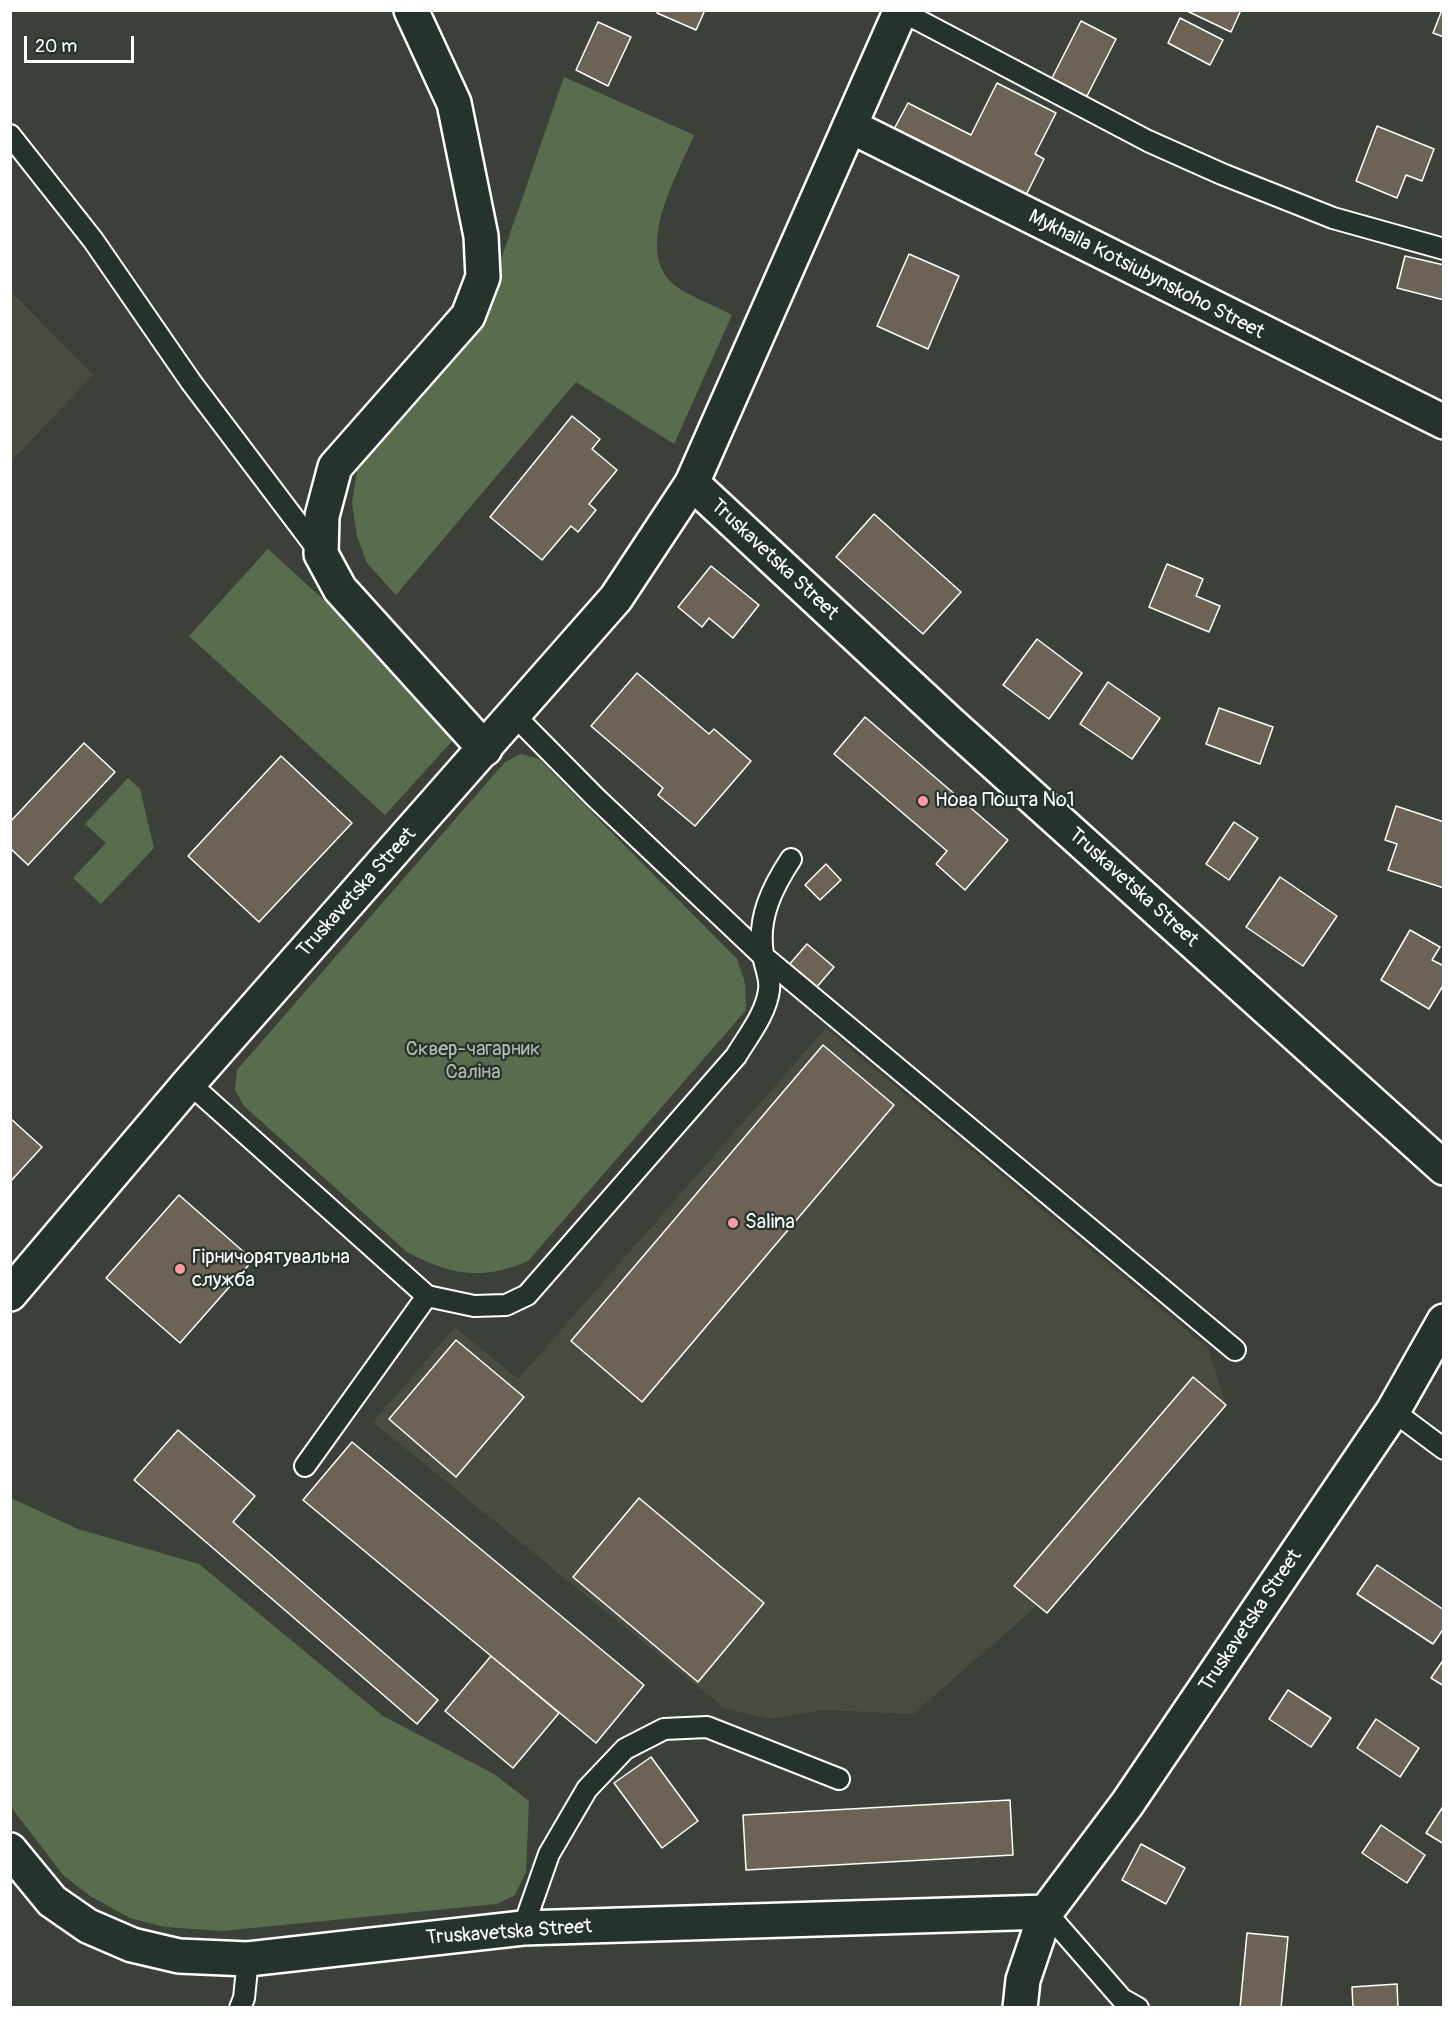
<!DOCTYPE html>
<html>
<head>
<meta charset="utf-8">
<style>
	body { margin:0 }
	#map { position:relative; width:1454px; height:2018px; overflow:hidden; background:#3b4139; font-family:Pangolin,sans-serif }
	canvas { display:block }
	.frame { position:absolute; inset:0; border:12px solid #fff; pointer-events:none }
	.scale { position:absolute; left:24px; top:36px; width:110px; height:27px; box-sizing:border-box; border:3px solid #fff; border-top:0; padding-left:8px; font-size:18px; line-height:21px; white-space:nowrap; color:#fff; -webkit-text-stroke:4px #26332d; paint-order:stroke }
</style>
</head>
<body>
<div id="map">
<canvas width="1454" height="2018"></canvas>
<div class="frame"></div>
<div class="scale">20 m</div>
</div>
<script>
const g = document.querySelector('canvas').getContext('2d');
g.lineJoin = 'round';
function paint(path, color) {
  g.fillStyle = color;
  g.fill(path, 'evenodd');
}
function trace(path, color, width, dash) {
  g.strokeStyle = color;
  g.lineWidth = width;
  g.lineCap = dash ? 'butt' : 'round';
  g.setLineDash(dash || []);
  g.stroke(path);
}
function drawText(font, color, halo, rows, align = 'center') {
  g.font = font + ' Pangolin,sans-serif';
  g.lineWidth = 4.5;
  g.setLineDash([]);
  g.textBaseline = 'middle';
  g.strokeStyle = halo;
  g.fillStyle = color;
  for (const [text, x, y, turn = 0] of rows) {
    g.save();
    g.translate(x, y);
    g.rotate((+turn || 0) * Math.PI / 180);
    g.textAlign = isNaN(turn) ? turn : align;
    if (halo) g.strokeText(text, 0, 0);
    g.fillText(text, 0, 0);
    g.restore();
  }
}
paint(new Path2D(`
	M10 291 93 375 11 461H10Z
	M826 1028 1208 1348 1226 1405 1047 1613 1037 1606 913 1714 823 1710 769 1719 724 1708 373 1422 455 1327 518 1379Z`), '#4a4b41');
paint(new Path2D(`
	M564 77 694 135C678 174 635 246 671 282 683 294 716 306 732 315L674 444 576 382 396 595 367 563 357 536 352 503 357 471 375 439 494 280Z
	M268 549 464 728 385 815 189 636Z
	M521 754 539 759 737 959 745 983 746 1010 528 1261C481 1281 451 1275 407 1252L244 1106 235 1090 237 1070 505 762Z
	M128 778 140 789 154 848 101 904 73 878 106 843 85 824Z
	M11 1498 78 1529 199 1564 383 1716 494 1774 529 1801 526 1872 515 1895 497 1904 222 1931 165 1927 130 1918 90 1896 63 1875 11 1807Z`), '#5a6c4e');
const building = new Path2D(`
	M658 10H705L696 30 657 13Z
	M1185 10H1241L1231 32Z
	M1442 10H1444V37L1433 33Z
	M1180 18 1223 40 1210 65 1168 43Z
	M1081 21 1116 39 1086 98 1051 80Z
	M598 22 631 37 608 86 576 70Z
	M997 83 1056 113 1035 154 1044 159 1025 197 893 131 908 103 971 135Z
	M1377 126 1434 149 1422 181 1406 175 1397 198 1356 181Z
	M909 254 959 276 928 349 877 326Z
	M1405 256 1444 265V300L1397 288Z
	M572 416 600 439 592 449 617 470 589 504 596 510 578 532 571 526 542 560 490 517Z
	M874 514 961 592 923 634 836 557Z
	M1167 564 1203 579 1196 596 1220 606 1209 632 1149 607Z
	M711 566 759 605 733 638 709 618 702 627 678 607Z
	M1037 639 1082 673 1049 719 1003 685Z
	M637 673 709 734 714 729 751 761 695 826 658 795 663 788 591 726Z
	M1108 682 1160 718 1132 759 1080 724Z
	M1219 708 1273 727 1260 764 1206 744Z
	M865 717 1008 840 965 890 936 864 947 851 834 754Z
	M84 743 115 772 28 865 10 848V822Z
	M281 756 352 823 259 922 188 856Z
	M1396 806 1444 822V888L1388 870 1397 844 1385 840Z
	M1234 822 1258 838 1229 880 1206 864Z
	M826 864 841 880 820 900 805 885Z
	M1280 877 1337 916 1303 966 1246 927Z
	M1410 930 1440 947 1432 960 1444 966V984L1429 1009 1381 980Z
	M807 944 834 967 815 989 788 966Z
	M823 1045 894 1105 642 1402 571 1341Z
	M10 1118 42 1147 10 1182Z
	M179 1195 253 1260 180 1343 106 1278Z
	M456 1340 524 1397 456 1477 389 1419Z
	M1193 1377 1226 1405 1047 1613 1014 1586Z
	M178 1430 255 1496 233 1522 438 1700 417 1724 134 1480Z
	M352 1442 644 1685 596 1743 303 1500Z
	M639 1498 764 1603 698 1682 573 1577Z
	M1377 1565 1444 1610V1628L1433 1644 1357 1594Z
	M491 1656 559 1713 513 1768 445 1711Z
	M1444 1659V1686L1431 1678Z
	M1288 1690 1331 1718 1311 1747 1269 1719Z
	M1376 1719 1419 1748 1400 1777 1357 1748Z
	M651 1757 698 1821 662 1848 614 1783Z
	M1010 1800 1013 1855 746 1870 743 1815Z
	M1444 1805V1844L1426 1833Z
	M1381 1825 1425 1855 1407 1883 1362 1853Z
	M1141 1844 1185 1868 1166 1904 1122 1880Z
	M1247 1933 1288 1937 1281 2008H1240Z
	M1397 1984 1398 2008H1353L1352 1987Z`);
paint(building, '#6c6255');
trace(building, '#fff', 1.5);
const service = new Path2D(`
	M901 11 1148 141 1222 174 1333 218 1444 249
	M10 135 93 240 191 382 321 554
	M514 715 595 797 763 956 1235 1350
	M189 1083 427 1296
	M1393 1411 1444 1449
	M305 1466 427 1296 474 1306 506 1305 527 1295 736 1056C748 1036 766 1014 769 990 771 977 764 966 763 954 757 918 772 888 791 859
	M1046 1912 1122 1999 1138 2008
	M523 1928 549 1854 587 1789 625 1749 664 1729 707 1727 839 1779
	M240 2008 244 1998 248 1959`);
const minor = new Path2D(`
	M411 10 454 103 481 236 483 277 468 316 335 467 322 516 321 554 340 589 485 749
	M850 126 1444 422
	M692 483 951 724 1444 1168
	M10 1850 52 1901 88 1926 132 1945 179 1956 248 1959 523 1928 1046 1912
	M1020 2008 1023 1980 1046 1912 1127 1804 1393 1411 1444 1321`);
const tertiary = new Path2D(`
	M10 1294 189 1083 616 598 692 483 901 10`);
trace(service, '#fff', 24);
trace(minor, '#fff', 38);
trace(tertiary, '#fff', 38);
trace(service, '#26332d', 20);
trace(minor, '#26332d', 33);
trace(tertiary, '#26332d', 33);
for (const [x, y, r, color] of [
	[923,801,6,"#ff9aa2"],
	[733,1223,6,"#ff9aa2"],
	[180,1269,6,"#ff9aa2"]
]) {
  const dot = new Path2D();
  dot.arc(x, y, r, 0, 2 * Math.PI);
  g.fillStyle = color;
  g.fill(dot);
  trace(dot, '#26332d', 2);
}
drawText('20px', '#fff', '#26332d', [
	["Mykhaila Kotsiubynskoho Street",1146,275,27],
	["Truskavetska Street",774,560,43],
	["Truskavetska Street",1133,888,42],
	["Truskavetska Street",357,893,-48],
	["Truskavetska Street",1251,1621,-56],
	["Truskavetska Street",509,1933,-4]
]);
drawText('20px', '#fff', '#26332d', [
	["Нова Пошта №1",935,801],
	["Salina",745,1223],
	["Гірничорятувальна",192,1258],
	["служба",192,1281]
], 'left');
drawText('20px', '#b5bdaf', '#26332d', [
	["Сквер-чагарник",473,1050],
	["Саліна",473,1073]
]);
</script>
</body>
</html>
